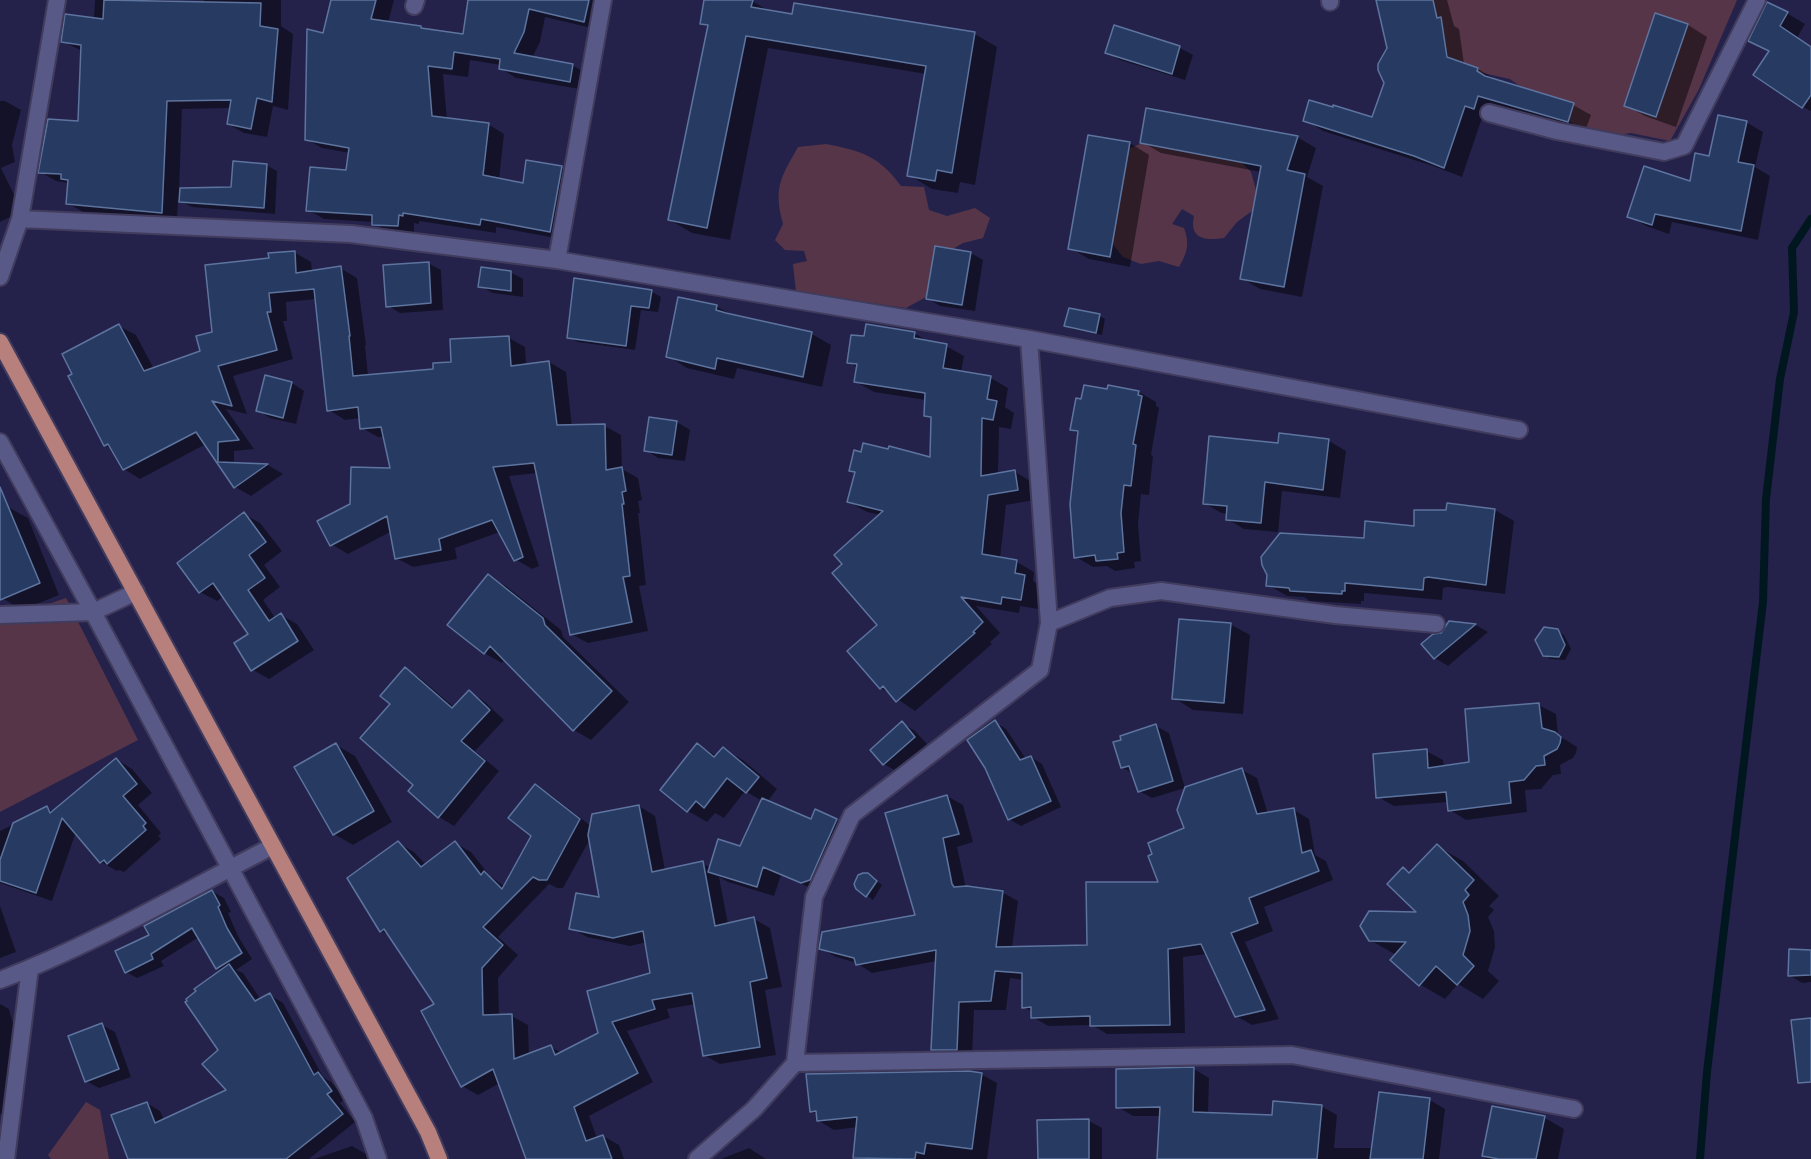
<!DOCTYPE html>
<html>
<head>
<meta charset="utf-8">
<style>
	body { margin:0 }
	canvas { display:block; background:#24224b }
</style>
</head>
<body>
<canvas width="1811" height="1159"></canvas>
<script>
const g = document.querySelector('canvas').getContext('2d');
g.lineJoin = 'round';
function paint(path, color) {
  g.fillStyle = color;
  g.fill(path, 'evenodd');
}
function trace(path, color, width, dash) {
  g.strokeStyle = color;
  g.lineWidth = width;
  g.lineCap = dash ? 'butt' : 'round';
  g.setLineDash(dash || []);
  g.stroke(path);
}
paint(new Path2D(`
	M1432 0H1737L1699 89 1670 141 1631 133 1603 137 1583 131 1510 79 1455 67 1438 39Z
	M1152 139 1234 154 1251 172 1260 205 1237 222 1224 238C1205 241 1189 239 1194 216L1182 209 1172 224 1184 228C1190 244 1187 253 1179 267L1159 261 1141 264 1123 257 1107 237 1121 152Z
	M826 144C862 151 879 156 901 186L924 187 929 210 947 216 975 208 990 218 983 238 963 243 944 254 935 292 906 308 796 292 793 264 807 261 804 251 785 250 775 240 783 224C773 188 781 177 798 147Z
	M66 598 138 740 0 812V621Z
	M86 1102 100 1110 109 1159H51L48 1155Z`), '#563549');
paint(new Path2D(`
	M95 0H165L204 3V0H281V26L293 34 288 110 273 106 267 137 244 133 228 124 231 108 182 109 179 190 232 189 266 165 277 171 275 214 192 207 178 200 177 221 83 212 67 203 69 183 56 181 40 172 79 122 82 51 62 41 94 19Z
	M333 0H394L388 23 421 27 426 31 464 36 470 0H605L600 30 545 17 540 42 532 58 572 65 588 74 585 90 516 78 500 68 501 65 470 60 468 77 443 74 447 120 488 124 504 134 499 180 524 184 561 168 577 177 566 240 496 227V233L419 221V224L414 223V235L389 233 373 222 324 219 308 210 347 171 350 153 322 148 306 139 324 35Z
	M706 0 752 1 771 12 793 16 975 34 997 47 975 185 960 182 958 193 932 189 909 175 926 74 768 48 730 240 692 233 670 220 709 27 702 23Z
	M1377 0H1447L1454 26 1459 29 1464 64 1478 69 1495 79 1573 105 1591 115 1585 131 1496 105 1492 118 1483 115 1462 177 1433 166 1323 131 1305 120 1373 119 1385 83 1388 48Z
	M1787 13 1805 24 1797 38 1811 47V111L1803 107 1770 52 1750 40Z
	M1656 15 1688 25 1707 37 1676 127 1645 116 1625 105Z
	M1115 27 1180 48 1193 55 1185 80 1120 60 1107 52Z
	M0 101H5L21 110 12 145 15 162 1 168 22 211 0 222Z
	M1746 122 1763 132 1755 167 1770 176 1758 240 1672 222 1669 234 1646 226 1629 216 1691 183 1710 157Z
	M1090 136 1130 143 1149 155 1130 267 1089 259 1070 248Z
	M1297 137 1316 148 1307 177 1323 186 1302 297 1260 289 1241 278 1261 172 1161 153 1142 142Z
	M294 252 311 262 312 272 340 268 357 278 366 345H365L368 376 434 370 509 338 525 347 526 365 549 362 566 372 572 427 605 426 621 435 622 469 638 478 642 500 638 501 640 513H638L646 585 639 586 648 631 588 643 571 634 538 473 509 476 539 566 532 569 515 559 500 532 455 548 457 559 413 567 396 558 392 531 348 554 331 544 351 505 392 470 385 437H378L362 428 361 418 345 420 329 410 317 299 286 302 287 321H283L293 359 233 376 247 414 226 409 254 449 234 451V464L268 465 283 474 251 496 235 487 206 444 140 479 124 469 113 450 105 445 70 377 119 326 136 335 154 369 202 351 214 333 270 259Z
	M971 253 983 260 975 311 940 306 927 298Z
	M428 263 441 270 443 310 400 313 388 306Z
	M510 272 523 279V297L493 293 480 286Z
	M651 291 661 297 658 312 641 310 635 350 578 342 568 337Z
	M716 306 735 317 812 334 831 345 822 387 737 368 734 379 687 368 668 356Z
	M1100 316 1105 319 1102 335 1072 329 1066 325Z
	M914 333 931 343 946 346 964 356 961 372 991 378 1008 388 1005 407 1014 413 1011 429 999 427 998 474 1014 471 1032 482 1035 500 1006 505 1000 559 1017 562 1034 572 1033 581 1042 587 1038 609 1020 606 1019 613 976 606 1000 633 990 642 992 644 915 711 881 688 849 651 879 625 844 564 881 515 867 512 849 502 856 473 850 470 931 459 932 419 926 415V400L874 392 856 382 858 368 849 362 865 338Z
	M292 383 304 391 296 424 270 418 257 410Z
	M1109 386 1139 392 1156 402V406L1159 408 1151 455 1153 456 1149 495 1141 494 1138 524 1141 561 1134 562 1135 568 1115 571 1107 566 1093 567 1076 557 1079 434 1071 429 1082 401 1108 391Z
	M677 422 690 430 685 461 658 458 646 450Z
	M1281 435 1329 441 1346 451 1340 498 1282 491 1278 532 1244 529 1227 519 1228 514 1221 513 1204 503 1279 444Z
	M8 507 28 518 59 595 22 610 2 598 0 593V510Z
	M1495 510 1514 521 1505 594 1448 587 1443 588 1442 600 1364 593V601H1361V604L1310 601 1304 597 1287 596 1268 585 1365 540Z
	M244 514 260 523 282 551 264 565 280 587 263 600 276 619 281 615 297 624 314 650 269 679 253 670 250 634 224 596 217 601 200 592Z
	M488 576 506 586 561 630 563 637 629 702 591 740 574 730 505 659 502 663 484 653Z
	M1450 623 1476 625 1488 632 1448 666 1435 658 1424 644 1442 635Z
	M1230 624 1250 635 1243 714 1193 710 1174 698Z
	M1557 631 1564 635 1571 649 1565 660 1550 659 1544 655Z
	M405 669 420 678 455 708 469 692 484 701 504 720 475 751 499 771 454 826 439 817 410 791 415 785 392 704Z
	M1539 705 1556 714 1558 735 1577 747 1576 753 1573 758 1560 765 1561 774 1553 775 1541 789 1525 790 1527 812 1466 820 1450 810 1449 802 1394 806 1378 797 1426 751 1443 760 1444 768 1471 764Z
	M995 722 1006 729 1026 759 1031 757 1042 764 1061 807 1021 826 1009 819Z
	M902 723 915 731 927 744 896 771 884 764Z
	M1156 726 1169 733 1185 788 1152 798 1139 791 1133 774 1122 767Z
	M336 745 355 756 392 822 353 845 334 834Z
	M698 745 717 756 723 749 743 760 777 789 767 802 812 821 836 820 854 830 828 889 820 892 781 875 774 896 728 882 719 877 728 924 754 919 770 928 782 987 765 990 776 1055 720 1064 704 1055 696 1004 667 1009 670 1018 627 1031 653 1082 589 1116 597 1138 603 1136 619 1145 624 1159H528L500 1083 478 1095 462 1086 436 1005 391 936 381 931 398 843 414 852 426 865 455 843 471 852 490 876 505 887 533 835 535 786 551 795 591 826 639 806 655 816 665 870 702 863 711 868 741 848 762 801 745 791 724 818 715 813 707 822 688 811ZM590 839 601 899 571 928 587 937 630 946 647 942 652 975 600 1034 562 1053 551 1047 529 1055 528 1025 512 1016H499L498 978 518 955 498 937 549 884 557 888H563Z
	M116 759 132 769 152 793 138 805 161 833 158 836 161 839 124 872 119 870 117 871 101 862 76 832 52 901 0 883V831L47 808 54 812Z
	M1242 770 1257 778 1268 814 1294 810 1309 819 1315 855 1326 861 1333 880 1264 907 1273 931 1245 942 1279 1019 1252 1025 1236 1016 1207 954 1183 957 1185 1033 1107 1034 1092 1025 1048 1026 1033 1017V1012L1023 1007 1024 980 1010 978 1006 1010H974L972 1058H947L932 1049 937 961 872 973 857 963 836 957 820 948 917 916 947 796 963 805 973 842 957 847 966 888 1002 892 1018 901 1012 948 1088 946 1161 884 1186 829Z
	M1437 846 1463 861 1499 896 1489 906 1494 910 1488 917 1494 931 1495 947 1488 971 1499 981 1483 999 1458 984 1445 999 1419 984 1396 955 1370 940 1420 914 1403 869 1411 873Z
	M874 879 882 885 873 900 857 888Z
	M212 891 224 898 231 912 228 913 238 936 252 959 236 970 243 973 261 1000 270 995 283 1003 323 1077 331 1082 345 1099 340 1103 355 1122 309 1159H130L147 1103 160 1111 164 1120 229 1090 219 1050 222 971 218 968 199 937 161 961 164 966 137 978 126 972 151 935Z
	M0 906 16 952 0 958Z
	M1811 951V982L1802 983 1789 975Z
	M0 1004 9 1009 21 1053 13 1113 2 1115 0 1114Z
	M102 1025 115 1032 131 1077 99 1088 86 1081Z
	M1194 1069 1209 1078 1208 1114 1273 1117 1321 1106 1337 1115 1334 1148H1373L1430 1100 1445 1109 1439 1159H1158L1161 1116H1133L1118 1107Z
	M981 1074 997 1083 987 1159H854L858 1127 834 1130 819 1121 818 1115 811 1111Z
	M1545 1118 1564 1129 1558 1159H1485L1486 1156Z
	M1089 1121 1102 1128V1159H1039Z
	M352 1146 366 1154 367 1159H314Z
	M749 1148 766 1159H721Z`), '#0007');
trace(new Path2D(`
	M1700 1159 1707 1072 1763 602 1766 499 1780 379 1794 312 1792 248 1811 219`), '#001720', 8);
const building = new Path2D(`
	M104 0 261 3 260 26 278 29 272 102 257 98 251 129 227 124 231 100 167 101 162 213 66 204 68 180 61 179V174L38 173 48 119 78 121 81 45 61 42 65 14 103 19Z
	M331 0H376L371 19 421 26V28L463 34 468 0H589L584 22 529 9 524 32 514 53 573 64 570 82 499 69 500 59 454 52 452 69 428 66 432 116 489 123 483 175 523 183 526 160 562 166 550 232 481 219 480 225 403 213V216L399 215 398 226 372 225V215L306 211 310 167 346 170 349 148 305 140 307 29 323 33Z
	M704 0H753L751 7 792 14 794 3 975 32 952 173 937 170 935 181 907 176 926 66 746 36 707 228 668 220 708 25 700 24Z
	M1376 0H1433L1437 18 1441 17 1447 57 1478 68 1477 71 1485 76 1574 103 1568 122 1478 96 1474 109 1465 106 1444 168 1414 156 1303 121 1309 100 1333 107V105L1372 117 1384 83 1378 70V64L1387 48Z
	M1767 2 1788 12 1780 26 1811 47V95L1802 108 1753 75 1769 51 1748 41Z
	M1655 13 1688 24 1656 117 1624 106Z
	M1114 25 1180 46 1172 74 1105 53Z
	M1146 108 1298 136 1287 170 1305 174 1284 287 1240 279 1261 166 1140 143Z
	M1718 115 1747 121 1738 162 1754 165 1741 231 1655 214 1652 225 1627 217 1644 166 1690 181 1695 153 1709 156Z
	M1088 135 1130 142 1110 257 1068 249Z
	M233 161 267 164 264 208 179 202 180 188 231 187Z
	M935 246 971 252 962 305 926 299Z
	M295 251 296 273 341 266 350 336H349L353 376 433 369V363L451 362 450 339 509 336 511 366 549 361 557 425 605 424 606 470 622 467 626 491 622 492 624 504H622L630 576 623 577 632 622 570 635 534 463 493 467 523 557 514 561 492 520 439 539 441 550 395 559 387 516 330 546 317 521 350 504 351 467 390 468 381 427 360 429 358 407 327 411 314 289 269 293 271 312H267L277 350 218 366 232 406 212 401 239 440 218 442V462L268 464 234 488 196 432 123 470 108 444 104 446 68 376 72 374 62 354 119 324 144 371 200 351 196 336 212 332 205 265 269 258 268 253Z
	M429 262 431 303 386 307 383 265Z
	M481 267 511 271V291L478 287Z
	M574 278 652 290 649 308 631 306 626 346 567 338Z
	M678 297 717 305 716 310 726 313 812 332 803 377 717 358 715 369 666 357Z
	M1069 308 1100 314 1096 333 1064 326Z
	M866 324 915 332 914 338 947 344 943 368 991 376 987 399 997 401 993 420 982 418 981 476 1015 470 1018 490 988 495 982 554 1017 560 1015 573 1025 575 1021 600 1002 597 1001 604 961 597 983 622 973 632 975 633 896 702 883 686 880 689 847 651 877 625 832 573 842 564 834 555 883 511 847 502 855 472 849 471 854 450 861 452 863 443 888 449 889 446 930 457 931 417 924 416 925 393 854 382 857 364 847 363 851 335 864 336Z
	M265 375 292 382 283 418 256 411Z
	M1084 385 1107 389 1108 385 1139 391 1138 395 1142 396 1133 444 1136 445 1131 486 1124 485 1121 513 1124 552 1117 553 1118 559 1096 561 1095 555 1074 558 1070 504 1078 431 1070 430 1076 398 1081 399Z
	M649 417 677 421 672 455 644 451Z
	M1279 433 1329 439 1323 490 1265 482 1261 523 1226 520 1227 506 1203 504 1209 436 1278 443Z
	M0 487 40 583 0 600Z
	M1447 503 1495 509 1486 585 1428 577 1424 578 1423 590 1345 583V591H1342V594L1290 591 1289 588 1266 586 1267 575 1262 565 1261 557 1280 533 1364 538 1365 521 1414 526V510H1446Z
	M244 512 266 542 249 555 265 578 248 590 269 621 281 613 298 641 251 671 234 643 248 634 213 583 199 593 177 563Z
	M488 574 543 618 545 625 612 691 573 731 490 646 484 654 447 625Z
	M1179 619 1231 623 1224 703 1172 699Z
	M1449 621 1476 624 1434 659 1421 644 1433 634 1441 633Z
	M1544 627 1558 629 1565 645 1559 657 1543 656 1535 640Z
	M405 667 452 708 469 690 490 710 461 741 485 761 438 818 408 791 413 785 360 738 390 704 380 696Z
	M1539 703 1542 728 1555 732 1561 737 1560 743 1557 749 1544 756 1545 765 1536 766 1524 780 1509 782 1511 803 1448 811 1446 792 1376 798 1373 754 1427 749 1428 768 1469 762 1465 709Z
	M995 720 1020 760 1031 756 1051 801 1008 820 985 768 967 740Z
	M902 721 915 737 883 765 870 750Z
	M1156 724 1173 781 1138 792 1129 766 1121 768 1113 742 1121 740 1120 736Z
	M336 743 374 811 333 835 294 767Z
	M697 743 714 757 723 747 759 777 746 793 727 778 704 808 696 801 687 812 660 790Z
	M116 758 137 784 123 796 146 823 143 826 146 830 107 864 104 860 100 863 62 818 36 893 0 881V860L13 823 47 806 50 813Z
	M1242 768 1257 814 1294 808 1302 853 1311 850 1319 871 1249 898 1258 923 1231 933 1265 1010 1235 1017 1201 944 1168 949 1170 1025 1090 1026V1016L1031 1018V1007L1022 1008V973L995 971 991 1001 959 1002 957 1050H931L936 950 856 965 854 958 819 949 822 932 915 915 885 813 947 795 959 834 943 838 952 884 954 887 967 886 1003 891 996 947 1087 945 1086 882H1158L1148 856 1152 854 1148 843 1184 828 1177 810 1185 787Z
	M535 784 580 819 547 880H539L533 877 483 927 503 945 482 968 483 1015 512 1014 514 1059 551 1045 555 1055 598 1033 587 991 650 973 643 931 613 938 569 929 576 893 599 897 588 835 592 814 639 805 652 872 703 861 715 926 754 917 767 978 750 982 760 1047 703 1056 692 993 652 1000 655 1009 612 1022 638 1073 574 1107 586 1141 603 1135 612 1159H526L493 1069 461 1087 421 1011 434 1004 384 929 380 932 347 878 398 841 421 867 455 841 481 875 484 871 502 889 531 836 508 818Z
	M762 798 811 819 815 809 837 819 810 880 801 883 763 867 757 887 708 872 718 839 740 846Z
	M1437 844 1474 880 1465 890 1469 895 1463 902 1468 915 1470 931 1463 955 1474 966 1457 985 1436 966 1419 986 1390 960 1406 942 1369 941 1360 926 1369 911 1416 912 1387 884 1403 867 1409 873Z
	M863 873H868L877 881 866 897 856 889 854 884 858 875Z
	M212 890 220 905 218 907 227 928 242 953 216 969 192 928 151 954 153 959 125 973 115 951 149 935 144 926Z
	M1789 949 1811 950V975L1788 976Z
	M229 964 255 1001 270 993 314 1075 318 1072 332 1091 327 1094 343 1114 286 1159H128L111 1115 147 1102 155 1123 226 1090 202 1064 218 1050 185 1002 187 1001 186 999 196 991 194 989Z
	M1811 1018V1082L1798 1083 1791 1020Z
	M102 1023 119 1069 85 1082 68 1036Z
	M1194 1067 1193 1112 1272 1115 1273 1101 1322 1105 1317 1159H1157L1160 1107 1116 1108V1069Z
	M969 1071 982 1073 972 1149 926 1143 924 1154 916 1152 915 1159 853 1158 857 1117 817 1121 816 1111 810 1112 806 1074Z
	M1379 1092 1430 1098 1423 1159H1370Z
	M1492 1106 1545 1116 1536 1159H1499L1482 1156Z
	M1089 1119V1159H1038L1037 1120Z`);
paint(building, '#273a61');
trace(building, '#5d749f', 1.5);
const minor = new Path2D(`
	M1330 0V2
	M414 6 416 0
	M1489 113 1557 131 1664 152 1684 146 1757 0
	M20 219 351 234 557 260 1029 339 1519 430
	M557 260 603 0
	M0 277 20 219 57 0
	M0 442 93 612 364 1118 378 1159
	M0 615 93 612 136 592
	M1049 623 1110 598 1161 591 1335 615 1436 624
	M0 980C93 945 185 891 273 846
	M795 1063 1292 1055 1574 1109
	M6 1159 30 968
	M697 1159 754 1109 795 1063 814 897 852 815 1040 670 1049 623 1029 339`);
const primary = new Path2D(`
	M0 342 428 1132 439 1159`);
trace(minor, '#413c5d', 20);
trace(primary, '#413c5d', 20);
trace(minor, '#595987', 16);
trace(primary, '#b7807c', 16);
</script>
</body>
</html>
